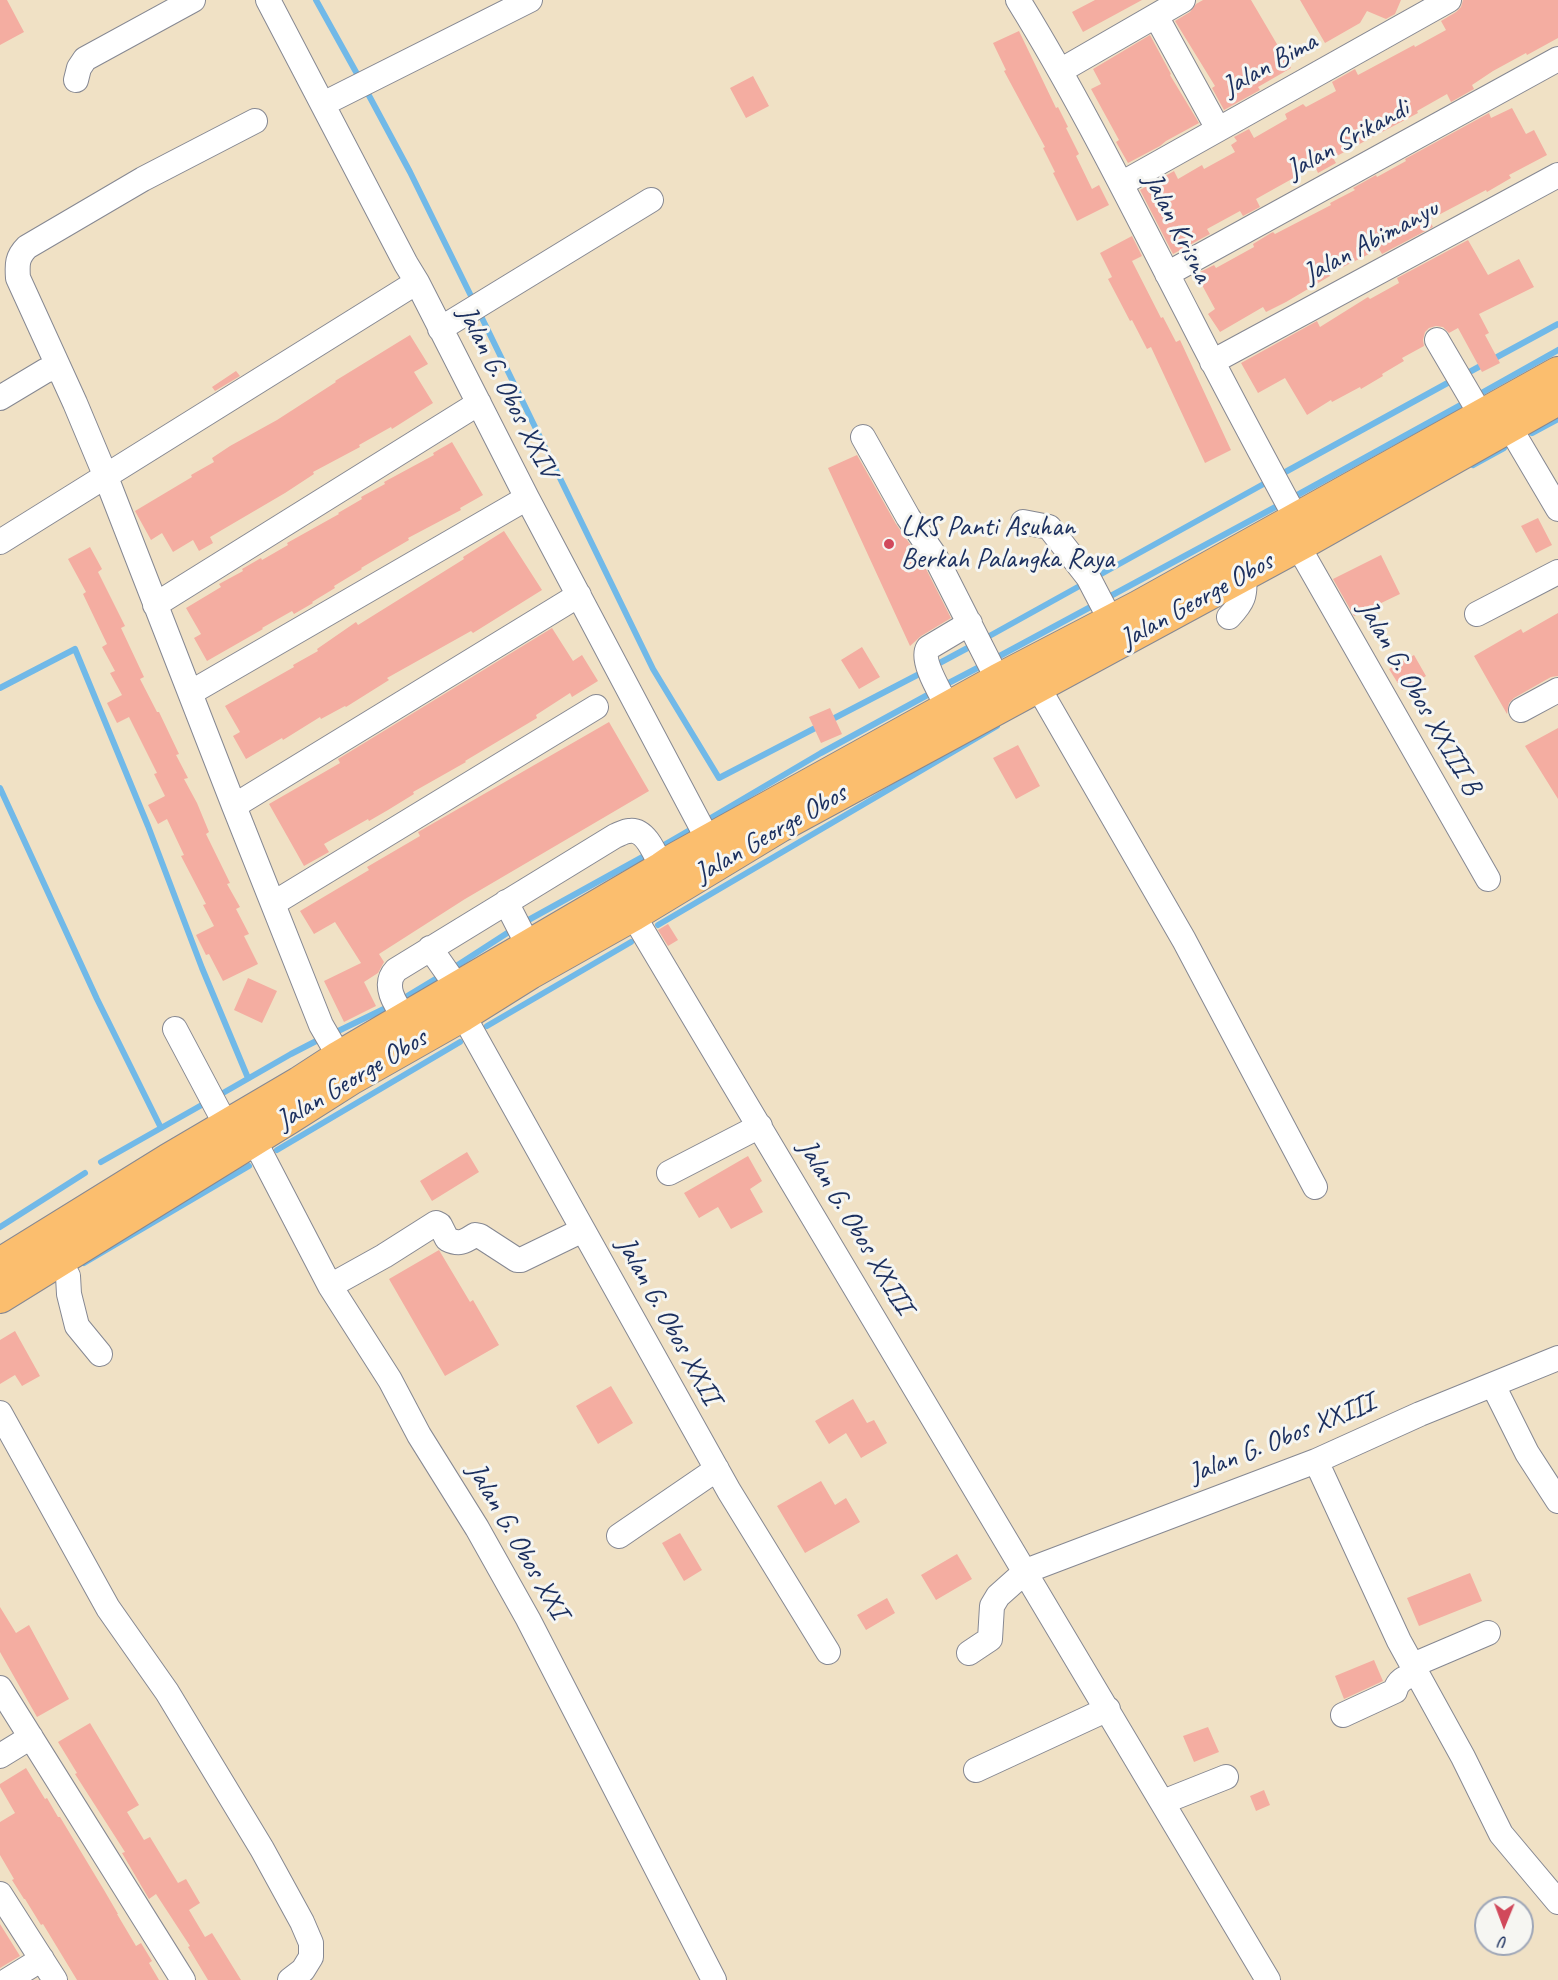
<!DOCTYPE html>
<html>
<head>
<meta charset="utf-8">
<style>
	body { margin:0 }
	#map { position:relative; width:1558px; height:1980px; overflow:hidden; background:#f0e1c5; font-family:Caveat,sans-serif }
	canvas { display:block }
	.north { position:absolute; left:1474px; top:1896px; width:60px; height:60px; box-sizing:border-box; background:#f6f6f2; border:2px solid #9ea6b7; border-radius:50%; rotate:181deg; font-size:16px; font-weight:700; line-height:24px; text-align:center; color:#1b2f5e }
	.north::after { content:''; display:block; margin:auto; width:21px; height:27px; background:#d1495b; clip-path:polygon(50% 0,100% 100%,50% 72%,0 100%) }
</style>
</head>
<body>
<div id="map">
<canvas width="1558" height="1980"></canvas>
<div class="north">U</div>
</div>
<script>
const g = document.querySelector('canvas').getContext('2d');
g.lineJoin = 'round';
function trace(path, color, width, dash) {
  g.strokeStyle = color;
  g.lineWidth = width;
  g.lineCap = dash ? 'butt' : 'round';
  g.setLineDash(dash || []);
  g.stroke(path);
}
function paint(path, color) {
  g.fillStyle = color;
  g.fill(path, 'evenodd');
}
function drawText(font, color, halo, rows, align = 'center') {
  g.font = font + ' Caveat,sans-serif';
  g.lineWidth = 6;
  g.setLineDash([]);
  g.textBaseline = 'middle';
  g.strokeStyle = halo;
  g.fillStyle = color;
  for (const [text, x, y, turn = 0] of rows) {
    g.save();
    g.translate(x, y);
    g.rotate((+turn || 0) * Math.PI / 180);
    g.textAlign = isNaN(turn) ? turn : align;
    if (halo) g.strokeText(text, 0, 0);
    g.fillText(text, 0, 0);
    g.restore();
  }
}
trace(new Path2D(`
	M316 0 361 81
	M366 90 410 172 474 302
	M479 312 653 669 719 778 925 671
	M1462 376 1558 324
	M1476 396 1558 350
	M1532 433 1558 419
	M1473 465 1504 448
	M1278 476 1453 380
	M1290 499 1468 401
	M1094 578 1269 481
	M1105 599 1281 504
	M984 639 1085 583
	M994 659 1096 604
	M934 666 975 644
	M941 687 985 664
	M0 688 75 649 148 826 202 968 248 1078
	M0 788 97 999 161 1128
	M704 822 821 753 933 692
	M657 849 695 827
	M523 923 648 854
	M658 925 997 726
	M450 970 515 928
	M399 1001 442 975
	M487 1026 631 942
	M332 1034 390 1006
	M216 1097 291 1054 322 1038
	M277 1150 460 1042
	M101 1162 207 1102
	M0 1227 85 1173
	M84 1263 249 1166`), '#71b9e8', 6);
paint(new Path2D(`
	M0 0H7L24 32 0 45Z
	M1095 0H1142L1083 32 1072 12Z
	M1203 0H1251L1291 68 1258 87 1260 90 1224 110 1212 88 1215 86 1175 21 1190 12 1196 4Z
	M1300 0H1401L1395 14 1386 19 1367 11 1360 23 1325 43Z
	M1463 0H1558V38L1527 55 1526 53 1493 71 1472 85 1474 89 1451 102 1447 94 1417 111 1418 113 1333 158 1336 163 1318 173 1315 166 1290 180 1256 199 1260 207 1243 216 1240 211 1207 229 1210 234 1173 254 1140 190 1174 171 1178 179 1202 165 1204 169 1235 152 1231 145 1237 141 1234 137 1249 129 1254 138 1287 119 1285 114 1303 104 1306 107 1336 91 1332 82 1355 69 1358 75 1414 45 1415 47 1446 30 1441 21 1456 12 1461 7Z
	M1019 31 1056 108 1058 107 1068 127 1066 128 1079 154 1076 156 1092 189 1099 185 1109 205 1077 221 1053 173 1055 172 1043 148 1045 147 1004 71 1006 70 993 43Z
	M1150 35 1171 74 1170 75 1199 123 1166 141 1160 146 1128 163 1116 142 1119 140 1091 89 1101 84 1093 69Z
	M753 76 769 106 746 118 730 88Z
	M1512 108 1526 134 1534 130 1547 155 1509 175 1511 178 1487 192 1486 190 1429 220 1433 227 1382 254 1379 249 1329 274 1330 276 1286 302 1266 312 1263 307 1220 332 1208 314 1215 309 1196 274 1214 265 1216 268 1254 247 1253 244 1271 233 1273 232 1275 234 1331 205 1330 203 1355 190 1353 188 1376 175 1377 177 1406 161 1405 159 1489 113 1491 118Z
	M1132 236 1142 256 1132 261 1161 318 1163 317 1176 342 1180 340 1231 450 1205 463 1151 347 1147 349 1132 320 1130 321 1118 298 1108 279 1112 277 1100 253Z
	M1468 240 1488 275 1519 259 1534 287 1479 314 1489 333 1485 335 1500 363 1482 372 1458 328 1449 333 1443 327 1436 326 1429 328 1425 332 1423 340 1424 346 1402 358 1404 361 1382 374 1383 376 1361 389 1360 387 1332 402 1331 400 1307 415 1285 378 1258 393 1241 363 1317 321 1320 327 1368 297 1370 299 1399 283 1397 278Z
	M410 335 428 364 414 372 433 403 392 429 391 427 359 445 360 447 313 472 314 474 285 493 210 537 213 543 199 551 193 540 173 552 162 533 151 540 135 511 192 477 191 475 214 462 212 458 230 446 277 420 336 382 335 381Z
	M236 371 240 376 215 391 212 387Z
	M452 442 483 495 460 508 461 510 408 538 409 540 361 568 362 569 334 586 335 588 312 602 313 603 294 614 292 611 262 628 263 629 207 661 194 638 201 634 186 608 221 587 219 584 243 571 242 569 261 558 262 560 288 545 287 543 339 514 338 513 362 499 361 497 385 484 384 482 434 455 433 453Z
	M857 455 896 524 923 563 951 618 921 636 910 646 828 468Z
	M1538 518 1552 545 1536 553 1521 526Z
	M504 531 542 590 473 633 471 631 387 678 389 680 346 707 345 706 321 719 320 717 283 740 282 738 246 759 233 736 240 732 225 706 294 667 293 665 318 651 317 649 356 622 358 625 464 559 463 557Z
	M90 547 102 569 98 572 125 626 121 628 144 677 140 679 157 712H159L179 754 176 755 188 778 184 779 197 803 209 832 206 834 230 883 227 884 240 907 236 909 249 934 244 936 258 964 223 981 209 954 206 955 196 935 214 926 203 905 206 904 181 856 184 855 167 819 158 824 148 805 165 796 154 774 157 773 129 717 117 723 107 703 122 695 110 673 115 671 102 647 107 644 83 594 86 592 68 559Z
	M1381 555 1400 594 1354 616 1333 579Z
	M1558 613V676L1551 677 1514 698 1509 703 1507 714 1474 656 1521 629 1523 633Z
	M552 628 573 661 582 655 598 681 572 697 570 693 536 715 537 718 465 761 466 762 413 792 414 794 388 810 369 821 368 819 324 844 329 852 304 866 269 804 340 763 338 759Z
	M862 647 880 677 859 689 841 660Z
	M1414 655 1426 676 1402 690 1389 669Z
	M830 708 842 734 821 743 809 717Z
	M609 722 649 791 465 899 379 954 384 962 378 973 364 982 376 1006 344 1022 324 981 361 963 335 922 314 934 300 911 369 870 367 867 420 836 418 832Z
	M1558 728V799L1525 746Z
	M1018 745 1040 786 1016 799 993 758Z
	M668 924 678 940 668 946 658 930Z
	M248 978 277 991 262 1023 234 1010Z
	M467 1152 479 1172 432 1201 420 1181Z
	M748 1156 762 1181 750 1189 763 1212 731 1229 718 1207 699 1218 684 1193Z
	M439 1250 470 1302 473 1300 499 1345 445 1376 389 1279Z
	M15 1331 40 1376 22 1386 15 1375 0 1384V1340Z
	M611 1386 633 1423 598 1444 576 1406Z
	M853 1399 867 1423 874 1420 887 1443 861 1458 846 1433 829 1444 815 1421Z
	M821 1481 835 1505 846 1498 860 1522 805 1553 777 1506Z
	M680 1533 702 1570 684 1581 662 1543Z
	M957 1554 972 1579 936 1600 921 1575Z
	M1470 1573 1482 1601 1419 1626 1407 1598Z
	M887 1598 895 1613 866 1630 857 1615Z
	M0 1607 16 1633 29 1625 69 1699 37 1717 0 1652Z
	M1374 1660 1383 1681 1344 1699 1335 1676Z
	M90 1723 139 1805 127 1812 144 1840 150 1837 178 1883 186 1879 200 1903 189 1910 205 1937 212 1933 241 1980H208L188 1947 190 1946 156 1894 149 1899 122 1853 125 1852 75 1774 77 1773 58 1742Z
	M1208 1727 1219 1752 1194 1762 1183 1736Z
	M26 1768 45 1799 47 1798 58 1817H60L104 1890 118 1914H117L136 1946 141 1943 152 1961 149 1963 159 1980H77L43 1924 41 1925 25 1899H24L12 1880 14 1879 0 1855V1822L15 1813 0 1787V1784Z
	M1264 1790 1270 1805 1256 1811 1250 1796Z
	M0 1924 20 1956 0 1968Z`), '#f4ada1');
const minor = new Path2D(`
	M268 0 406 264 417 282 527 498 704 832 719 855
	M1018 0C1081 102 1134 210 1189 316 1226 389 1265 461 1304 533
	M1156 16 1218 129
	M1060 71 1183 0
	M76 80 79 68 85 59 193 0
	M323 104 530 0
	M255 121 143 179 27 247C17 257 17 264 18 278L75 403 106 477 234 806 321 1025 347 1070
	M1121 184 1449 0
	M1167 274 1558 59
	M440 329 651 200
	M1437 340 1481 415
	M1212 362 1558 175
	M0 398 45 371 58 366
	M1509 426 1558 509
	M863 437 908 517 935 556 998 680
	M1023 522 1049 527 1088 577 1111 621
	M0 542 417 282
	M1298 546 1488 879
	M155 605 479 403
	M1477 614 1558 572
	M1229 617C1243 602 1246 596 1244 575
	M1038 687 1184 940 1315 1187
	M190 693 527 498
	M948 708C942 695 920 661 928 648L970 623
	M1521 710 1558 690
	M234 806 579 595
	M506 902 529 947
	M274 903 596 707
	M633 915 1268 1980
	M430 948 458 988
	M463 1015 729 1491 828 1652
	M405 1018C395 1004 382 985 396 970L615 836C620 834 625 831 629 831 646 828 656 856 662 868
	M175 1029 226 1125
	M254 1140 330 1286 390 1380 419 1435 477 1528 528 1619 714 1980
	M669 1173 760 1126
	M59 1260 68 1276 69 1294 77 1326 100 1354
	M330 1286 384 1256 436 1223 440 1225 447 1239C459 1245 464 1242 475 1235L480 1236 517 1260H521L583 1230
	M1493 1385 1527 1453 1558 1501
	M0 1413 108 1608 167 1692 262 1849 302 1922 311 1943V1957L303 1970 290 1980
	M1316 1461 1399 1641 1463 1757 1501 1834 1558 1902
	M619 1536 717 1469
	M969 1653 990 1639 992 1606 998 1596 1026 1571 1316 1461 1420 1414 1558 1358
	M1413 1665 1488 1633
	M0 1688 183 1980
	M1343 1715 1395 1691C1398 1679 1407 1677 1417 1673
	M0 1756 31 1737
	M976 1770 1108 1709
	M1163 1802 1226 1777
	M0 1894 55 1980
	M8 1980 42 1959`);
const major = new Path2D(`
	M0 1264 168 1160 299 1083 339 1057 662 868 675 859 998 680 1138 607 1558 373
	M0 1297 289 1118 352 1078 463 1015 530 973 633 915 780 826 1308 540 1558 399`);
trace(minor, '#868892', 26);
trace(major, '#868892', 34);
trace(minor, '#fff', 24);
trace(major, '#fbbe6e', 32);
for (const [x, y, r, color] of [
	[889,544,6,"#d1495b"]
]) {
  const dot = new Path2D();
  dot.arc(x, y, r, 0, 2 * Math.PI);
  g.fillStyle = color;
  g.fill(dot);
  trace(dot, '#f6f6f2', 2);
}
drawText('28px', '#1b2f5e', '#f6f6f2', [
	["Jalan Bima",1270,65,-29],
	["Jalan Srikandi",1348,140,-29],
	["Jalan Krisna",1177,228,63],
	["Jalan Abimanyu",1371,242,-28],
	["Jalan G. Obos XXIV",507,392,63],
	["Jalan George Obos",1197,601,-29],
	["Jalan G. Obos XXIII B",1419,698,60],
	["Jalan George Obos",771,834,-30],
	["Jalan George Obos",352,1080,-31],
	["Jalan G. Obos XXIII",855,1227,59],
	["Jalan G. Obos XXII",668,1321,61],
	["Jalan G. Obos XXIII",1282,1439,-22],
	["Jalan G. Obos XXI",517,1541,60]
]);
drawText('28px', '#1b2f5e', '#f6f6f2', [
	["LKS Panti Asuhan",901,528],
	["Berkah Palangka Raya",901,560]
], 'left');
</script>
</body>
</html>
